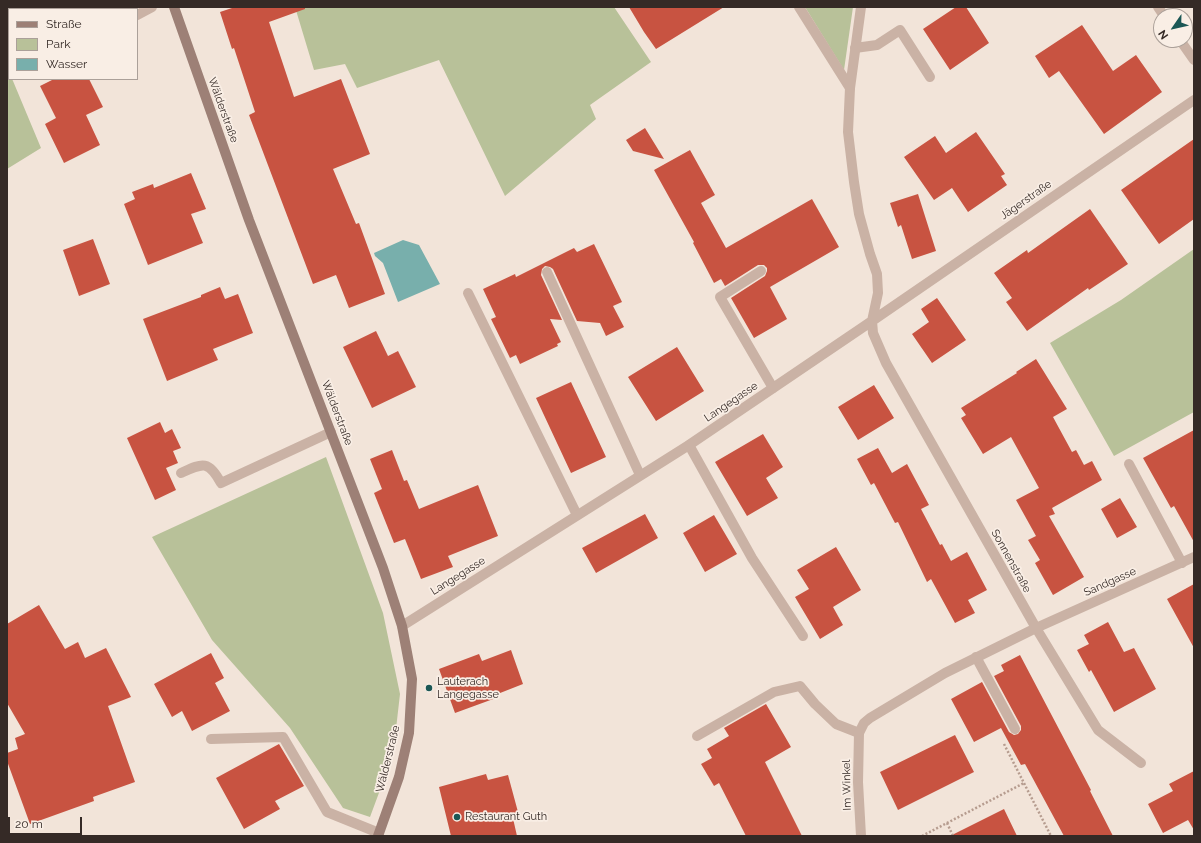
<!DOCTYPE html>
<html>
<head>
<meta charset="utf-8">
<style>
	body { margin:0 }
	#map { position:relative; width:1201px; height:843px; overflow:hidden; background:#f2e4d9; font-family:Raleway,sans-serif }
	canvas { display:block }
	.frame { position:absolute; inset:0; border:8px solid #352a26; pointer-events:none }
	.legend { position:absolute; left:8px; top:8px; width:130px; height:72px; box-sizing:border-box; background:#f9eee5; border:1px solid #aba099; margin:0; padding:5px 7px; list-style:none; font-size:12px; color:#352a26 }
	.legend li { display:flex; align-items:center; gap:8px; height:20px }
	.legend b { width:20px; border:1px solid #aba099 }
	.north { position:absolute; left:1153px; top:8px; width:40px; height:40px; box-sizing:border-box; background:#f9eee5; border:1px solid #aba099; border-radius:50%; rotate:236deg; font-size:11px; font-weight:700; line-height:16px; text-align:center; color:#352a26 }
	.north::after { content:''; display:block; margin:auto; width:14px; height:18px; background:#1b5755; clip-path:polygon(50% 0,100% 100%,50% 72%,0 100%) }
	.scale { position:absolute; left:8px; top:817px; width:74px; height:18px; box-sizing:border-box; border:2px solid #352a26; border-top:0; padding-left:5px; font-size:12px; line-height:14px; white-space:nowrap; color:#352a26; -webkit-text-stroke:3px #f9eee5; paint-order:stroke }
</style>
</head>
<body>
<div id="map">
<canvas width="1201" height="843"></canvas>
<div class="frame"></div>
<ul class="legend">
<li><b style="height:5px;background:#9d8076"></b>Straße</li>
<li><b style="height:11px;background:#b8c199"></b>Park</li>
<li><b style="height:11px;background:#78afac"></b>Wasser</li>
</ul>
<div class="north">N</div>
<div class="scale">20 m</div>
</div>
<script>
const g = document.querySelector('canvas').getContext('2d');
g.lineJoin = 'round';
function paint(path, color) {
  g.fillStyle = color;
  g.fill(path, 'evenodd');
}
function trace(path, color, width, dash) {
  g.strokeStyle = color;
  g.lineWidth = width;
  g.lineCap = dash ? 'butt' : 'round';
  g.setLineDash(dash || []);
  g.stroke(path);
}
function drawText(font, color, halo, rows, align = 'center') {
  g.font = font + ' Raleway,sans-serif';
  g.lineWidth = 3.5;
  g.setLineDash([]);
  g.textBaseline = 'middle';
  g.strokeStyle = halo;
  g.fillStyle = color;
  for (const [text, x, y, turn = 0] of rows) {
    g.save();
    g.translate(x, y);
    g.rotate((+turn || 0) * Math.PI / 180);
    g.textAlign = isNaN(turn) ? turn : align;
    if (halo) g.strokeText(text, 0, 0);
    g.fillText(text, 0, 0);
    g.restore();
  }
}
paint(new Path2D(`
	M295 7H614L651 62 590 105 596 119 505 196 439 60 357 88 345 64 314 70Z
	M805 7H853L844 70Z
	M7 69 9 73V79H12L13 81 41 148 7 169Z
	M1194 249V412L1114 456 1050 343 1121 300Z
	M326 457 383 613 400 694 393 755 370 817 343 808 290 728 212 640 152 537Z`), '#b8c199');
paint(new Path2D(`
	M403 240 419 245 440 284 398 302 383 263 375 256 374 253Z`), '#78afac');
paint(new Path2D(`
	M235 7H305V9L269 22 294 97 341 79 370 154 333 169 356 224 359 223 385 294 349 308 336 275 313 284 249 115 255 112 234 48 232 49 220 12Z
	M629 7H724L656 49 644 32Z
	M956 7H966L989 43 950 70 923 29Z
	M1082 25 1113 71 1136 55 1162 92 1104 134 1059 71 1049 78 1035 56Z
	M54 79H89L103 107 86 115 100 145 64 163 45 124 56 118 40 86Z
	M645 128 664 159 633 151 626 140Z
	M976 132 1005 174 1001 176 1007 185 968 212 952 188 934 200 904 157 935 136 946 153Z
	M1194 139V219L1159 244 1121 190Z
	M690 150 715 195 701 203 726 248 812 199 839 247 770 287 787 319 754 338 731 298 765 276 767 271V268L764 265H758L725 286 721 279 714 283 693 243 694 242 654 170Z
	M191 173 206 209 191 214 203 243 148 265 124 204 135 199 132 192 153 184 154 188Z
	M918 194 936 251 912 259 901 225 898 227 890 203Z
	M1090 209 1128 264 1089 290 1088 288 1027 331 1006 302 1012 298 994 273 1027 250 1028 253Z
	M93 239 110 284 79 296 63 250Z
	M594 244 622 302 613 306 624 327 606 336 600 323 577 321 553 269 550 267 545 266 542 269 541 275 562 320 550 319 561 342 557 344 558 346 520 364 516 355 510 358 491 319 496 317 483 289 515 274 516 277 574 248 577 252Z
	M220 287 225 299 238 294 253 333 213 349 218 360 167 381 143 319 201 297V295Z
	M937 298 966 340 932 363 912 334 929 322 921 309Z
	M376 331 388 356 398 351 416 387 372 408 343 347Z
	M677 347 704 391 656 421 628 377Z
	M1036 359 1067 409 1053 417 1072 452 1076 450 1084 465 1092 461 1102 480 1052 508 1055 514 1049 516 1084 577 1053 595 1035 563 1040 560 1028 540 1036 536 1016 500 1039 488 1011 437 983 454 961 418 966 415 961 408 1017 373 1016 372Z
	M571 382 606 457 571 473 536 398Z
	M874 385 894 418 858 440 838 407Z
	M160 422 165 433 172 429 181 448 173 451 178 463 166 468 176 490 155 500 127 438Z
	M1194 430V542L1174 506 1171 508 1143 458Z
	M763 434 783 467 766 478 778 498 747 516 715 462Z
	M878 448 892 473 907 464 929 505 921 509 940 545 942 544 951 561 967 552 987 590 968 600 975 613 955 623 931 579 927 582 898 522 895 523 874 483 871 485 857 459Z
	M392 450 404 481 407 480 419 509 478 485 498 536 448 556 453 567 421 579 405 539 394 543 374 493 382 489 370 459Z
	M1120 498 1137 527 1117 538 1101 509Z
	M645 514 658 538 596 573 582 548Z
	M714 515 737 554 705 572 683 533Z
	M836 547 861 590 833 607 843 625 820 639 795 597 809 589 797 570Z
	M1194 584V648L1167 599Z
	M39 605 65 649 78 642 85 658 106 648 131 697 108 706 135 782 93 797 94 801 30 824 7 761V753L18 749 15 738 25 734 7 703V624Z
	M1108 622 1124 652 1134 648 1156 689 1114 712 1091 670 1089 672 1077 650 1089 644 1084 635Z
	M511 650 523 684 495 695 496 698 455 713 439 669 479 654 482 661Z
	M211 653 224 678 215 683 230 711 192 731 182 711 172 717 154 684Z
	M1020 655 1091 790 1090 791 1113 836H1064L1025 764 1021 765 1001 728 974 742 951 699 982 682 1009 732 1014 735 1018 734 1021 730V726L994 676 1004 671 1001 665Z
	M766 704 791 747 765 762 802 836H746L719 783 714 786 701 764 712 758 707 749 729 736 724 728Z
	M955 735 974 772 898 810 880 772Z
	M279 744 304 786 275 801 280 809 244 829 216 778Z
	M1194 771V830L1188 820 1163 833 1148 804 1173 791 1169 784Z
	M486 774 488 780 508 775 518 812 512 814 517 836H451L439 787Z
	M1004 809 1017 836H950Z`), '#c85341');
trace(new Path2D(`
	M1004 744 1051 836
	M947 823 953 836
	M922 836 1024 783`), '#b69c8f', 2.5, [2, 2]);
trace(new Path2D(`
	M799 7 850 88
	M1158 7 1164 16
	M137 15 152 7
	M1180 40 1194 60
	M855 48 877 45 900 30 930 77
	M761 271 720 297 773 388
	M547 272 640 475
	M468 293 577 515
	M689 445 752 558 803 636
	M1129 464 1182 563
	M181 473C203 463 208 460 221 483L331 432
	M1036 628 1098 730 1141 763
	M976 657 1015 729
	M697 736 774 692 800 686 815 704 836 724 859 733
	M211 739 283 737 327 812 379 833`), '#cab2a5', 10);
trace(new Path2D(`
	M861 7 850 88 848 132 854 182 859 214 870 254 877 274 878 293 872 321 873 333 886 363 1036 628
	M402 626 689 445 872 321 1194 100
	M861 836 858 782 859 733 864 723 870 718 945 673 1036 628 1194 557`), '#cab2a5', 10);
trace(new Path2D(`
	M174 7 249 220 383 568 402 626 412 679 409 733 399 777 378 836`), '#9d8076', 10);
for (const [x, y, r, color] of [
	[429,688,4,"#1b5755"],
	[457,817,4,"#1b5755"]
]) {
  const dot = new Path2D();
  dot.arc(x, y, r, 0, 2 * Math.PI);
  g.fillStyle = color;
  g.fill(dot);
  trace(dot, '#f9eee5', 1.5);
}
drawText('11px', '#352a26', '#f9eee5', [
	["Wälderstraße",223,110,70],
	["Jägerstraße",1026,200,-35],
	["Langegasse",731,402,-34],
	["Wälderstraße",337,413,69],
	["Sonnenstraße",1011,561,61],
	["Langegasse",458,576,-32],
	["Sandgasse",1110,582,-24],
	["Wälderstraße",388,759,-76],
	["Im Winkel",847,785,-91]
]);
drawText('11px', '#352a26', '#f9eee5', [
	["Lauterach",437,682],
	["Langegasse",437,695],
	["Restaurant Guth",465,817]
], 'left');
</script>
</body>
</html>
